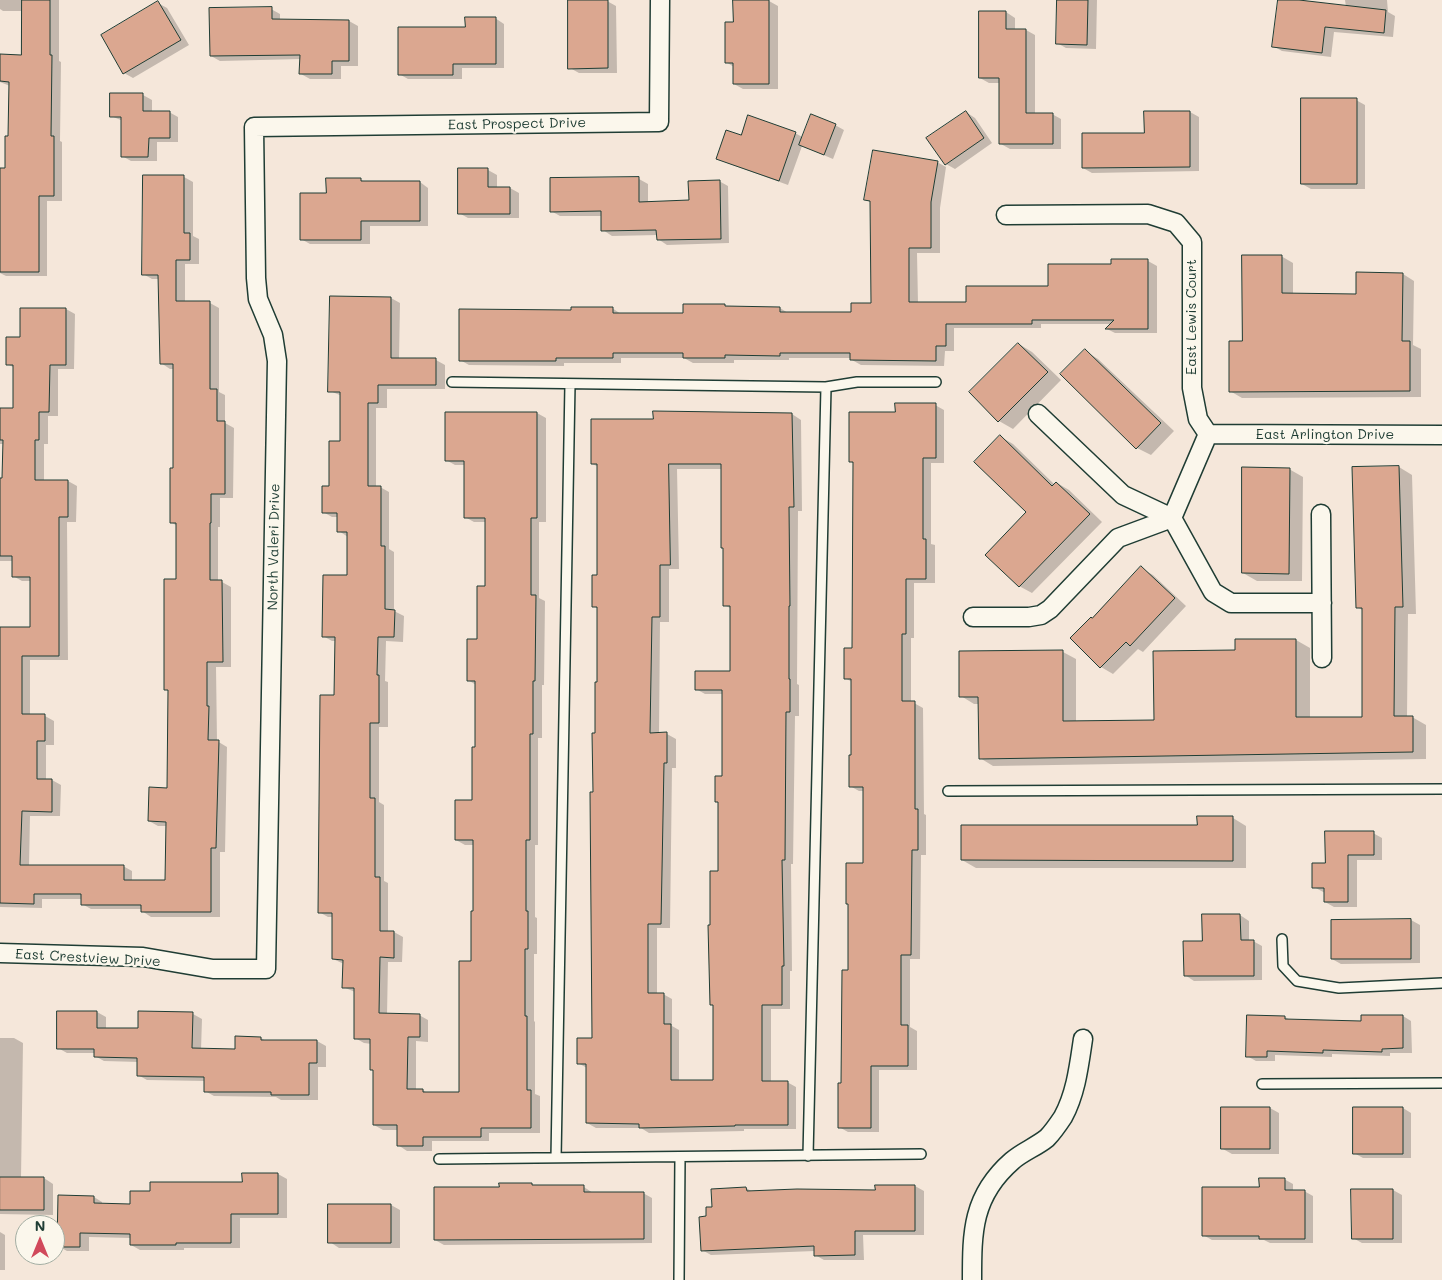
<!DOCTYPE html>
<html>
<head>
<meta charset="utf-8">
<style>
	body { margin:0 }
	#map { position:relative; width:1442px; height:1280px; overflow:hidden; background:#f5e7da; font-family:Mali,sans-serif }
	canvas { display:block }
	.north { position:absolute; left:15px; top:1215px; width:50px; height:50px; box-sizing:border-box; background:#fbf7ec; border:1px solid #a3ada2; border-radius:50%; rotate:0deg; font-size:14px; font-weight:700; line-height:20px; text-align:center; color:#1f3d34 }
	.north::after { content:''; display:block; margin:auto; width:18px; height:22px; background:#d1495b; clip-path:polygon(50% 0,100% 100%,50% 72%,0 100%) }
</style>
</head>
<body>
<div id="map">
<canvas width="1442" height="1280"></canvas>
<div class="north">N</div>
</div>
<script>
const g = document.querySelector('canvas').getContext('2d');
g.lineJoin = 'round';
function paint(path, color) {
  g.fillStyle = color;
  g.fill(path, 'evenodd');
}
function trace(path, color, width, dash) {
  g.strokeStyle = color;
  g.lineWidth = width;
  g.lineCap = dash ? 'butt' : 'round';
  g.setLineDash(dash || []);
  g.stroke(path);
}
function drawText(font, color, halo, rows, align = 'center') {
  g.font = font + ' Mali,sans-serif';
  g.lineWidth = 4.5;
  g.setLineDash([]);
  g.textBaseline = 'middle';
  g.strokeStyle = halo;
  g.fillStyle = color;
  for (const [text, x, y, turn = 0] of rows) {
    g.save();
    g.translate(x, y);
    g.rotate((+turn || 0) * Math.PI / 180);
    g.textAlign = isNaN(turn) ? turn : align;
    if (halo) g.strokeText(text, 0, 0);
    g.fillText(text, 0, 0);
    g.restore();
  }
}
paint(new Path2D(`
	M0 0H59V61L61 62 60 141 62 142V201H47V276H6L0 273V170H6L9 137 10 86 0 82V56H23V11H3L0 9Z
	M1058 0H1097L1096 49 1066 48 1057 43Z
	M1279 0 1346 7 1345 0H1387L1388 12 1395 16 1393 37 1334 32 1331 57 1282 51 1273 46Z
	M607 1 616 6 617 73H579L570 68Z
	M769 1 778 6V89H743L734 84V67L726 62 734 23Z
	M158 3 167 8 189 45 133 78 124 73Z
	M271 9 280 14V21H349L358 26V66H341V79H310L301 74V59L220 61 211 56Z
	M1006 12 1015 18V30H1026L1035 35V114H1052L1061 119V149H1010L1001 144V83H989L980 78Z
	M495 18 504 24V68H462V79H408L399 74 467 29Z
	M111 95H143L152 100V112H169L178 117V142H157V161H131L122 156 123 121 111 116Z
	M1356 100 1365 105V189H1311L1302 184Z
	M966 112 975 118 992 143 955 169 946 164Z
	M1145 112H1190L1199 117V171L1092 173 1083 168 1145 135Z
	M835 125 844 130 833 159 802 146 788 185 727 163 718 158 742 136 795 133 804 138Z
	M937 162 946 167 940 208V253H917L918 303H967L1050 287 1113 266 1148 261 1157 266V333H1115L1107 329 1111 324H1041V328H954V351H945L944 366 861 365 852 360V358H789V360H734V363H693L684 358H621V363H564V366L469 365 460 360 572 312 612 308 621 314H684V306H725L727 307 780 308 788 313H852L873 304 872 203 866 200Z
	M488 170 497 175V188H510L519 193V218H468L459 213Z
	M145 177H184L193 182V236L199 239V264H185V303H210L219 308V392L225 395V423L234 428 233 498H220V527H218V582H222L231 587V667H216L217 741 227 747 225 852H220V917H151L142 911V909H91L82 904V899H42V908L0 907V628H31V581H22L13 576 14 561H0V480H3L4 444H0V410H14L15 368 7 364 21 338 66 309 75 314 74 369H58V416H48V444H44V481H68L77 486 76 522H67L68 660H30V716H45L54 721V745H46V780H52L61 785 60 816H30L29 866H123L132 871V881H166L167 826H158L149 821 168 789 170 692 165 689 177 580V526L171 522 175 469V369H170L161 363 160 279H152L143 274Z
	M639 179 648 184V203L690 202 719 181 728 186 729 243 667 245 658 239V235L612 236 603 230V216H560L551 211Z
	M361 180 366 182H420L428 188V226H370V244H310L301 239 327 195Z
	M1281 256 1293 263V294L1357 295 1403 274 1414 281 1413 345 1421 349V397L1242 398 1230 391 1243 342Z
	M331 298H391L400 303 399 360H436L445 365V389H387V408H376V487H380L389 492V549L394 552V611L404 616 403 642 386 641 385 681 388 682V727H379V802L384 805V881L388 883V932H394L403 937 402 962H388L387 1015H419L428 1020V1042L416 1041V1090H423L427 1093H460L472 962 475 913V845H465L456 840 473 801 476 748V685L468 680 478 640 486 587V522H474L465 517V465H455L446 460 537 413 546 418V522H539V598L545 601 544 685H542V738H538V845H535V917L537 918V954H534V1021L535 1022V1094L540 1096V1133H489V1141H432V1151H407L398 1145V1130H383L374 1125V1071L371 1069 372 1044 364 1043 355 1038V992L343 987 344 964 333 959 334 917H328L319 912 335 696 337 641H332L323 636 348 576V537L339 531V517H332L323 512 342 442V396L330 391Z
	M1019 344 1032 352 1061 380 1013 429 999 421Z
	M1085 351 1098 359 1174 431 1151 455 1137 448Z
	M935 405 944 410V463H931V544L935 545V583H914V638H911V703H914L923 708 924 814 926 815V855H921L920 959H910V1027L917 1031V1070H879V1132H848L839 1127 849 971 864 864V791H859L850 786 852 756V682L845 678 853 649 854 464 850 461 897 414Z
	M792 414 801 420 802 511H798L797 684 799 685V716H795L793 864H791L792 971H790V1009H771V1082H787L796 1087V1129H744V1131L649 1133 641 1128H596L587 1123V1068L578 1063 593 1039 594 793 599 683V609L593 606 598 577 599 467 592 464 654 420ZM677 469H722V548L724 549V605L732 609V672L696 689 705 694H723V777L716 801 719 803V872L711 926V1004L714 1006V1081H679V1030L672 1026V999L663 994H657V928H670L672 768H676V739L667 734H659L660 622H669V569H679Z
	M1001 437 1013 444 1055 485 1057 483 1069 490 1102 522 1032 593 1019 586 1028 512Z
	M1399 467 1412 475 1416 614H1408L1407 717H1412L1426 725V759L993 766 980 758 979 704H974L961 696 1063 652 1076 659V722L1155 721 1236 651V640H1296L1310 648V718H1363L1364 611 1357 607Z
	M1289 469 1303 477 1302 581H1257L1243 573Z
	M1141 568 1153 575 1186 606 1143 652 1138 649 1113 674 1101 667 1093 619Z
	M1233 818 1246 826V868H976L962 860 1198 826Z
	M1373 833 1382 838V860H1357V907H1334L1325 902V893L1314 887 1326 864Z
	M1240 915 1249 921V941H1253L1262 946V980L1194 981 1185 975 1203 942Z
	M1411 920 1420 925V963L1341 964 1332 959Z
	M97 1012 106 1017V1029H139L193 1014 202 1019 201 1050H236L261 1038 266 1041H317L326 1046V1067H318V1100H281L276 1097 214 1096 205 1091V1081L147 1080 138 1075 139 1062 104 1061 95 1056V1053H67L58 1048Z
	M1248 1016 1285 1017 1290 1020 1362 1022 1403 1016 1411 1021 1412 1053H1390V1056L1332 1054V1057L1275 1055V1061H1256L1247 1056Z
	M0 1038H14L23 1043 21 1178H44L53 1184V1215L0 1214Z
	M1223 1108H1270L1279 1113V1154H1232L1223 1149Z
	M1403 1108 1411 1113V1158H1363L1354 1153Z
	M278 1174 287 1179V1218H240V1248H184V1250H140L131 1245V1238L89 1237V1251H67L58 1246 94 1197 102 1202V1205H131L151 1193 244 1183Z
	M1284 1179 1293 1184V1191H1304L1313 1196V1243H1270L1264 1240H1212L1203 1235 1261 1188Z
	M532 1184 536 1187H584L593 1193H643L652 1198V1243L444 1245 435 1240 501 1188Z
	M876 1186H915L924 1191V1235H863L864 1260H824L815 1255V1251L711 1255 702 1250 708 1218 713 1208 746 1188 753 1192 876 1191Z
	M1393 1190 1402 1195V1243H1362L1353 1238Z
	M391 1205 400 1210V1248H339L330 1242Z
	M0 1232 5 1235V1270H0Z`), '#0003');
const building = new Path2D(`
	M22 0H50V55H52L51 136H54V196H39V272H0V168H5V136H8L9 82 0 81V54L21 55Z
	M568 0H608V68L568 69Z
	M733 0H769V84H733V63H725V22H733Z
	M1057 0H1088L1087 45 1056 44Z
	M1278 0H1299L1386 10 1384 33 1325 27 1322 53 1272 47Z
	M158 1 181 40 123 74 101 35Z
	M272 7V19L349 20V61H332V74H299L300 55 210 56 209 8Z
	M979 11H1006V29H1026V113H1053V144H999V78H979Z
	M465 17H496V64H453V75H398V27H465Z
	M110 93H143V111H170V138H149L148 157H121V117H110Z
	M1301 98H1357V184H1301Z
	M966 111 984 138 945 165 926 138Z
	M1144 111H1190V167L1082 168V133H1144Z
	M811 114 836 124 824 155 799 145Z
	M748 115 796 132 779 181 716 159 726 130 741 135Z
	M873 150 938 161 931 202V248H909V302H966V286H1048V264H1111V259H1148V329H1105L1114 320H1032V324H946V346H936V361L850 360V353H780V356L725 355V358H683V353H613V358H556V361H459V309L571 310V307H613V313H683V304H725V306L780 307V312H851V303H871L870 201 864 200Z
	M458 168H488V187H510V214H458Z
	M143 175H184V233H190V260H176V301H210V389H217V421H225V494H211V523H210V580H222L223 662H207V706H209L208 740H219L216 848H211V912H141V905H81V894H34V904L0 903V627H30V577H12V556H0V478H2L3 440H0V408H13V365H6V337H20V308H66V365H50L49 412H39V440H35V480H68V517H59V656H22V714H45V741H37V779H52V812L22 811 20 865H124V880H165L166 822 148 821 149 787 167 788 168 690H164V579H176V523H170V468H173V364H160L158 275H142Z
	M639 177V202L689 200 688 181 720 180 721 239 657 240 656 230 601 231V211L550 212V178Z
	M326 178H361V181H420V221H361V240H300V193H326Z
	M1242 255H1282V293L1356 294V272L1403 273 1402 341H1410V391L1229 392V341H1242Z
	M330 296 391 297V358H436V385H378V403H368V486H381V546H385V609L395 610 394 637H378L377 675H379V723H370V798H375V877H380V931H394V958L380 957 379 1013 420 1014V1037H408L407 1089H423V1092H459V961H471V911H473V840H455V800H472V747H475V681H467V639H477V586H485V518H464V461H445V412H537V518H531V595H536L535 681H533V734H530V840H526V911H528V949H525V1016H527V1090H531V1128H481V1137H423V1146H397V1125H373V1070H370V1039H354V988H342L343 960 332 959V913H318L320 695H334L335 637H322L323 575H347V532H337V513H322V486H329V441H340V392H328Z
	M1018 343 1048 372 998 422 969 392Z
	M1085 349 1161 423 1136 449 1060 374Z
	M895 403H936V458H923V539H926V579H906V634H902V701H915V809H918V850H912L911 955H901V1025H908V1066H871V1128H838V1083H841L842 970H848V904H846V863H863V787H849V755H851V679H844V648H852L853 462H849V412H895Z
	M653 411 792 413 794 507H789L790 606H789V679H790V712H786L785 860H782L784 966H782V1005H762V1081H788V1125H735V1126L639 1128V1124L586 1123V1064H577V1038H592L590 792H593L592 733H595V682H597V607H592V575H597V464H591V419H653ZM669 464H721V548H723V606H730V671H695V690H722V776H715V802H718V871H710V925H708L710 1005H713V1080H671V1024H664V993H648V924H661L664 763H667V732L650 733 652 617H660V565H670Z
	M1000 435 1052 486 1056 482 1090 514 1019 587 985 555 1026 512 974 462Z
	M1399 466 1403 607H1395L1394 716H1413V752L979 759 978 697H959V651L1063 650V721L1154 720 1153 651 1235 650V639H1296V717H1362V608H1356L1352 467Z
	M1242 467 1290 468 1289 574 1242 573Z
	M1141 566 1175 598 1130 646 1126 642 1100 668 1070 638 1091 617 1092 618Z
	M1197 816H1233V861L961 860V825H1197Z
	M1325 831H1374V855H1348V902H1324V888H1312V863H1325Z
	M1202 914H1240L1241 940H1254V976H1184L1183 941H1202Z
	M1411 919V959H1331V920Z
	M57 1011H97V1028H138V1011L193 1012 192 1048 235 1049V1036L261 1037V1040H317V1063H309V1095H271V1092H204V1077L137 1076V1058L94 1057V1049H57Z
	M1247 1015 1285 1016V1019L1361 1021V1015H1403V1048L1382 1049V1052L1323 1050V1053L1267 1051V1057H1246Z
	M1221 1107H1270V1149H1221Z
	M1353 1107H1403V1154H1353Z
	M242 1173H278V1214H231V1243H176V1245H130V1234L80 1233V1247H57L58 1195 94 1196V1203L130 1204V1191H150V1182H242Z
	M0 1177H44V1210H0Z
	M1259 1178H1285V1190H1305V1239H1259V1236H1202V1187H1259Z
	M499 1183H532V1185H584V1192H644V1239L434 1240V1187H499Z
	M875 1185H915V1231H855V1255L814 1256V1246L701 1251 699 1217 706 1216V1207H712L711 1189 746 1187 747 1191 797 1189 875 1190Z
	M1351 1189H1393V1239H1352Z
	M328 1204H391V1243H328Z`);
paint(building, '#dba790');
trace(building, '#1f3d34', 1);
const lane = new Path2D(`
	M452 382 826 387 857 382H936
	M948 791 1442 789
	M1282 939 1283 966 1297 981 1339 988 1442 983
	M1262 1084 1442 1083
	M808 1156 826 387
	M556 1158 570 384
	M439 1159 921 1154
	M679 1280 680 1157`);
const street = new Path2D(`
	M1006 215 1148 214 1176 223 1192 242V388L1198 419 1208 434
	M1038 414 1123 495 1172 518 1213 592 1231 603H1322
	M1208 434 1442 435
	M1321 514 1322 658
	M973 617H1029L1041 615 1050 609 1118 538 1172 518 1208 434
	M0 953 143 957 213 969H266L277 361 273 335 258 299 256 278 254 127 659 122 660 0
	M972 1280C972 1232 972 1196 1012 1161 1022 1152 1036 1147 1047 1138 1052 1133 1059 1123 1063 1117 1076 1093 1079 1066 1083 1039`);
trace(lane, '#1f3d34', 12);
trace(street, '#1f3d34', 21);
trace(lane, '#fbf7ec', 9);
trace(street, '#fbf7ec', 18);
drawText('14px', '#1f3d34', '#fbf7ec', [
	["East Prospect Drive",517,124,-1],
	["East Lewis Court",1192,317,-90],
	["East Arlington Drive",1325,435],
	["North Valeri Drive",274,547,-89],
	["East Crestview Drive",88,958,3]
]);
</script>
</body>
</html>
